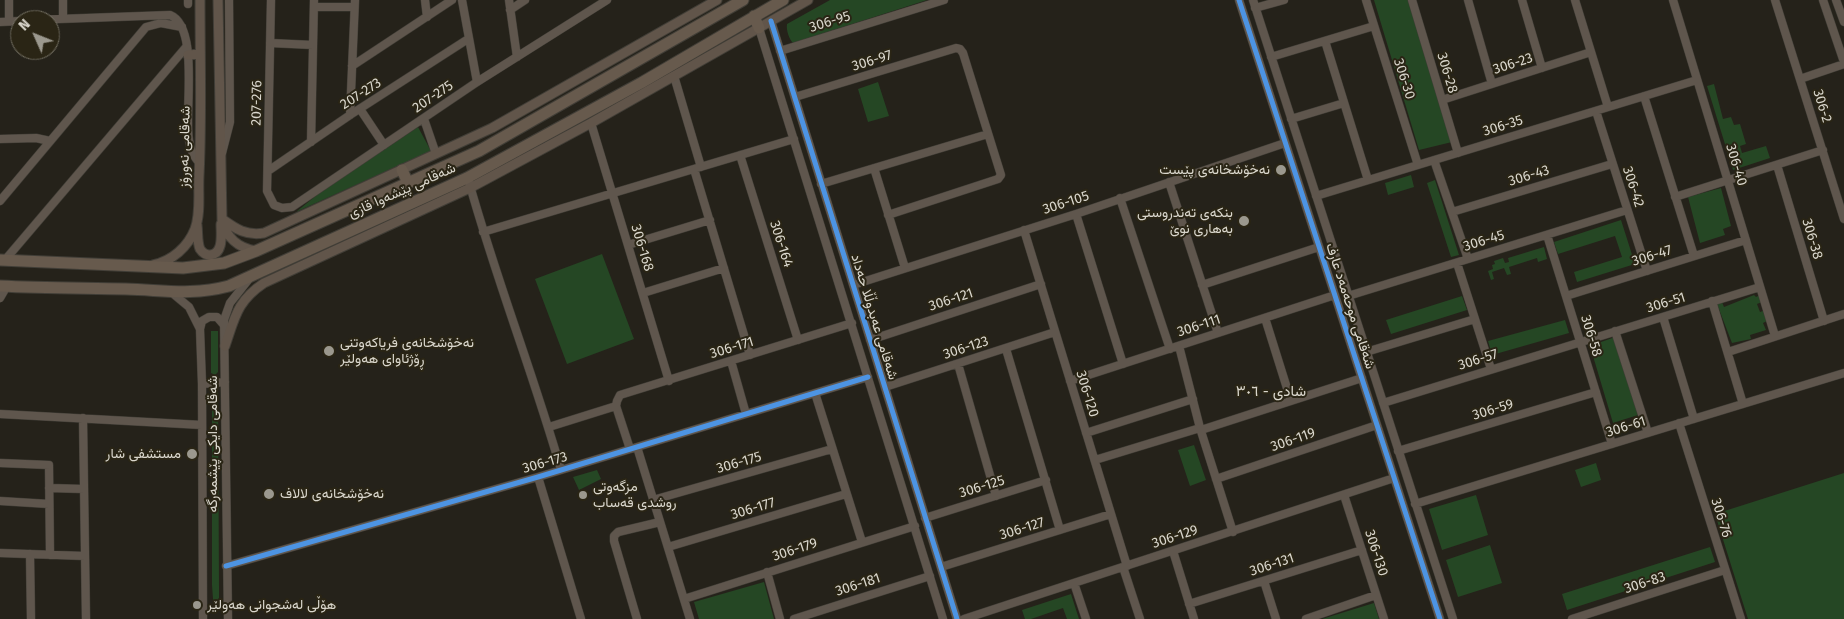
<!DOCTYPE html>
<html>
<head>
<meta charset="utf-8">
<style>
	body { margin:0 }
	#map { position:relative; width:1844px; height:619px; overflow:hidden; background:#25221a; font-family:"Fira Sans",sans-serif }
	canvas { display:block }
	.north { position:absolute; left:10px; top:10px; width:50px; height:50px; box-sizing:border-box; background:#2a2515; border:1px solid #706c5f; border-radius:50%; rotate:314deg; font-size:14px; font-weight:700; line-height:20px; text-align:center; color:#dad7cd }
	.north::after { content:''; display:block; margin:auto; width:18px; height:22px; background:#9b988e; clip-path:polygon(50% 0,100% 100%,50% 72%,0 100%) }
</style>
</head>
<body>
<div id="map">
<canvas width="1844" height="619"></canvas>
<div class="north">N</div>
</div>
<script>
const g = document.querySelector('canvas').getContext('2d');
g.lineJoin = 'round';
function paint(path, color) {
  g.fillStyle = color;
  g.fill(path, 'evenodd');
}
function trace(path, color, width, dash) {
  g.strokeStyle = color;
  g.lineWidth = width;
  g.lineCap = dash ? 'butt' : 'round';
  g.setLineDash(dash || []);
  g.stroke(path);
}
function drawText(font, color, halo, rows, align = 'center') {
  g.font = font + ' "Fira Sans",Vazirmatn,sans-serif';
  g.lineWidth = 4;
  g.setLineDash([]);
  g.textBaseline = 'middle';
  g.strokeStyle = halo;
  g.fillStyle = color;
  for (const [text, x, y, turn = 0] of rows) {
    g.save();
    g.translate(x, y);
    g.rotate((+turn || 0) * Math.PI / 180);
    g.textAlign = isNaN(turn) ? turn : align;
    if (halo) g.strokeText(text, 0, 0);
    g.fillText(text, 0, 0);
    g.restore();
  }
}
paint(new Path2D(`
	M830 0H927L793 43C789 39 786 30 787 24Z
	M1374 0H1408L1452 142 1419 150Z
	M878 82 889 116 868 122 858 89Z
	M1714 84 1723 119 1731 117 1734 125 1740 124 1746 144 1740 146 1742 153 1766 146 1770 158 1733 170 1707 86Z
	M418 127 431 151 296 212 323 190Z
	M1411 175 1414 187 1388 195 1385 183Z
	M1435 180 1459 255 1451 257 1427 183Z
	M1721 188 1731 226 1723 229 1725 235 1700 243 1688 197Z
	M1621 220 1635 264 1577 282 1574 272 1622 257 1615 236 1558 254 1554 242Z
	M1544 247 1547 259 1538 262 1537 258 1509 267 1511 274 1507 275 1504 268 1492 272 1494 279 1491 280 1488 271 1493 269 1492 265 1495 264 1494 261 1503 258 1505 263 1509 262 1508 258Z
	M602 254 634 339 567 364 535 279Z
	M1754 295 1756 297 1760 295 1762 302 1757 304 1760 312 1763 311 1767 321 1763 323 1766 330 1750 335 1751 339 1732 343 1717 304 1722 302 1724 307Z
	M1462 296 1467 310 1391 334 1386 320Z
	M1565 320 1569 333 1492 355 1488 341Z
	M211 331H218V372L215 375 211 373Z
	M1615 337 1638 415 1613 423 1590 346Z
	M214 387 218 389 219 586V598L216 607 213 599 212 585V390Z
	M1194 445 1206 480 1190 486 1178 450Z
	M1596 463 1601 480 1581 487 1575 470Z
	M597 470 601 479 579 490 573 477Z
	M1844 473V619H1748L1715 514Z
	M1476 495 1488 535 1442 550 1429 509Z
	M1490 545 1502 583 1458 597 1446 560Z
	M1710 547 1715 562 1567 610 1562 594Z
	M764 582 774 619H699L694 602Z
	M1071 594 1079 619H1067L1063 608 1031 619H1025L1022 610Z
	M1374 603 1379 619H1322Z`), '#254724');
const minor = new Path2D(`
	M9 0V21
	M63 0V18
	M188 0V4
	M271 0 267 191 274 205 282 208 292 207 477 82 607 0
	M425 0 427 17
	M462 0 477 82
	M509 0 517 57
	M1239 0 1440 619
	M1253 0 1453 619
	M1366 0 1418 165
	M1412 0 1458 153
	M1468 0 1492 84
	M1522 0 1542 68
	M1575 0 1608 107
	M1673 0 1775 336
	M1775 0 1844 219
	M1823 0 1844 62
	M1836 0 1844 22
	M314 7H354
	M1255 8 1284 0
	M510 10 525 0
	M31 20 170 15C200 27 184 113 189 140 190 149 194 157 200 164
	M771 21 957 619
	M0 22 20 21
	M759 28 943 619
	M1325 41 1368 180
	M270 43 313 45
	M780 51 944 0
	M1271 57 1374 26
	M352 66 452 0
	M674 76 701 167
	M1800 79 1844 64
	M1644 96 1694 256
	M795 97 956 48 960 49 963 53 1001 175 998 179 888 215
	M1442 100 1591 52
	M360 109 384 145
	M1596 111 1647 271
	M350 115 355 0
	M424 119 436 154
	M1291 119 1344 103
	M591 123 669 381
	M0 139 36 138 50 141
	M311 142 314 0
	M222 153 230 122 229 0
	M740 155 798 340
	M1434 160 1468 259
	M1777 165 1824 321
	M874 168 905 268
	M694 169 750 355
	M268 171 350 115 468 39
	M469 182C496 279 533 373 561 470
	M1169 182 1218 333
	M821 184 988 134
	M1316 196 1697 80
	M1675 197 1823 150
	M1120 198 1170 349
	M0 201 146 27 161 23 182 27
	M1452 212 1612 164
	M1076 214 1123 364
	M1024 230 1127 566
	M483 232 794 139
	M1547 235 1612 444
	M628 245 710 220
	M5 260 187 46
	M1457 263 1491 369
	M853 285 1076 214 1285 143
	M1202 285 1319 247
	M171 292 189 307 200 329 202 384 203 619
	M643 293 724 268
	M1348 296 1627 210
	M1566 296 1746 240
	M0 298 7 286
	M1712 301 1743 404
	M1663 317 1694 419
	M1265 318 1291 401
	M200 329 202 321 209 317H217L224 325
	M1615 331 1648 433
	M870 340 1041 284
	M1179 346 1200 428 1233 532
	M1006 349 1060 530
	M1366 352 1475 319
	M1728 352 1844 314
	M731 361 746 414
	M958 364 996 496
	M1070 381 1335 295
	M202 384 225 382
	M885 387 1055 332
	M815 393 862 542
	M1383 403 1760 287
	M0 414 202 425
	M83 418 86 619
	M1679 423 1741 619
	M549 427 616 406
	M1201 430 1362 378
	M1086 433 1193 399
	M637 447 690 619
	M630 449 616 406 617 401 620 395 852 323
	M1398 451 1596 392
	M1095 460 1200 428
	M0 463 49 465 50 555
	M538 477 581 619
	M1216 479 1377 425
	M49 488 84 489
	M1344 495 1384 619
	M653 500 832 449
	M0 501 49 504
	M1415 504 1844 373
	M925 518 1046 480
	M668 547 846 494
	M1173 551 1194 619
	M0 553 85 556
	M30 554 31 619
	M226 566 538 477 868 377
	M941 567 1111 514
	M1123 567 1140 619
	M767 572 780 619
	M1264 581 1276 619
	M1074 583 1086 619
	M684 599 915 526
	M1189 604 1362 550
	M228 619 224 320 230 303 249 279
	M637 619 614 541V536L618 532 660 522
	M794 619 930 576
	M964 619 1394 478
	M1306 619 1376 595
	M1572 619 1725 570`);
const major = new Path2D(`
	M218 0 222 220C226 237 238 248 256 251
	M188 55 200 54
	M222 219C236 229 246 236 264 233L492 128 717 0
	M197 225C198 232 197 242 200 249 202 252 206 255 210 255 224 254 221 234 221 224
	M153 265C172 261 188 247 195 229 201 213 198 193 199 176 202 118 200 59 200 0
	M225 346C235 317 237 301 264 283L470 188 591 123 808 0`);
const highway = new Path2D(`
	M754 16 759 28
	M402 170 408 183
	M0 260 183 268 224 263 256 251 479 151 743 0
	M0 286C42 288 84 288 126 289 164 290 191 296 229 286L467 178 641 83 783 0`);
trace(minor, '#413e37', 9);
trace(major, '#413e37', 11);
trace(highway, '#413e37', 13);
trace(minor, '#5f564d', 8);
trace(major, '#61554a', 9);
trace(highway, '#675a4d', 11);
trace(new Path2D(`
	M1239 0 1440 619
	M771 21 957 619
	M226 566 538 477 868 377`), '#4d94e3', 5);
for (const [x, y, r, color] of [
	[1281,170,6,"#9b988e"],
	[1244,221,6,"#9b988e"],
	[329,351,6,"#9b988e"],
	[192,454,6,"#9b988e"],
	[269,494,6,"#9b988e"],
	[583,495,5,"#9b988e"],
	[197,605,5,"#9b988e"]
]) {
  const dot = new Path2D();
  dot.arc(x, y, r, 0, 2 * Math.PI);
  g.fillStyle = color;
  g.fill(dot);
  trace(dot, '#2a2515', 2);
}
drawText('14px', '#dad7cd', '#2a2515', [
	["306-95",830,22,-17],
	["306-97",872,61,-17],
	["306-23",1513,64,-18],
	["306-28",1447,73,73],
	["306-30",1404,79,72],
	["207-273",361,94,-33],
	["207-275",433,97,-34],
	["207-276",257,103,-89],
	["306-2",1822,106,73],
	["306-35",1503,126,-17],
	["شەقامی نەورۆز",185,147,-89],
	["306-40",1736,165,73],
	["306-43",1529,176,-17],
	["306-42",1633,187,72],
	["شەقامی پێشەوا قازی",402,191,-24],
	["306-105",1066,203,-18],
	["306-38",1812,239,73],
	["306-45",1484,241,-17],
	["306-164",781,244,72],
	["306-168",642,248,73],
	["306-47",1652,256,-17],
	["306-121",951,300,-18],
	["306-51",1666,303,-17],
	["شەقامی موحەمەد عارف",1350,306,72],
	["شەقامی عەبدوڵڵا حەداد",874,317,73],
	["306-111",1199,326,-18],
	["306-58",1591,336,73],
	["306-171",732,348,-17],
	["306-123",966,348,-18],
	["306-57",1478,360,-17],
	["306-120",1087,394,73],
	["306-59",1493,410,-17],
	["306-61",1626,427,-17],
	["306-119",1293,440,-19],
	["شەقامی دایکی پێشمەرگە",213,444,-90],
	["306-173",545,463,-16],
	["306-175",739,463,-16],
	["306-125",982,487,-17],
	["306-177",753,509,-17],
	["306-76",1721,518,73],
	["306-127",1022,529,-17],
	["306-129",1175,537,-18],
	["306-179",795,550,-18],
	["306-130",1376,553,72],
	["306-131",1272,565,-18],
	["306-83",1645,583,-18],
	["306-181",858,585,-18]
]);
drawText('14px', '#dad7cd', '#2a2515', [
	["نەخۆشخانەی پێست",1270,170,"right"],
	["بنکەی تەندروستی",1233,213,"right"],
	["بەهاری نوێ",1233,229,"right"],
	["نەخۆشخانەی فریاکەوتنی",340,343],
	["ڕۆژئاوای هەولێر",340,359],
	["مستشفى شار",181,454,"right"],
	["مزگەوتی",593,487],
	["روشدی قەساب",593,503],
	["نەخۆشخانەی لالاف",280,494],
	["هۆڵی لەشجوانی هەولێر",207,605]
], 'left');
drawText('15px', '#dad7cd', '#2a2515', [
	["شادی - ٣٠٦",1271,392]
]);
</script>
</body>
</html>
